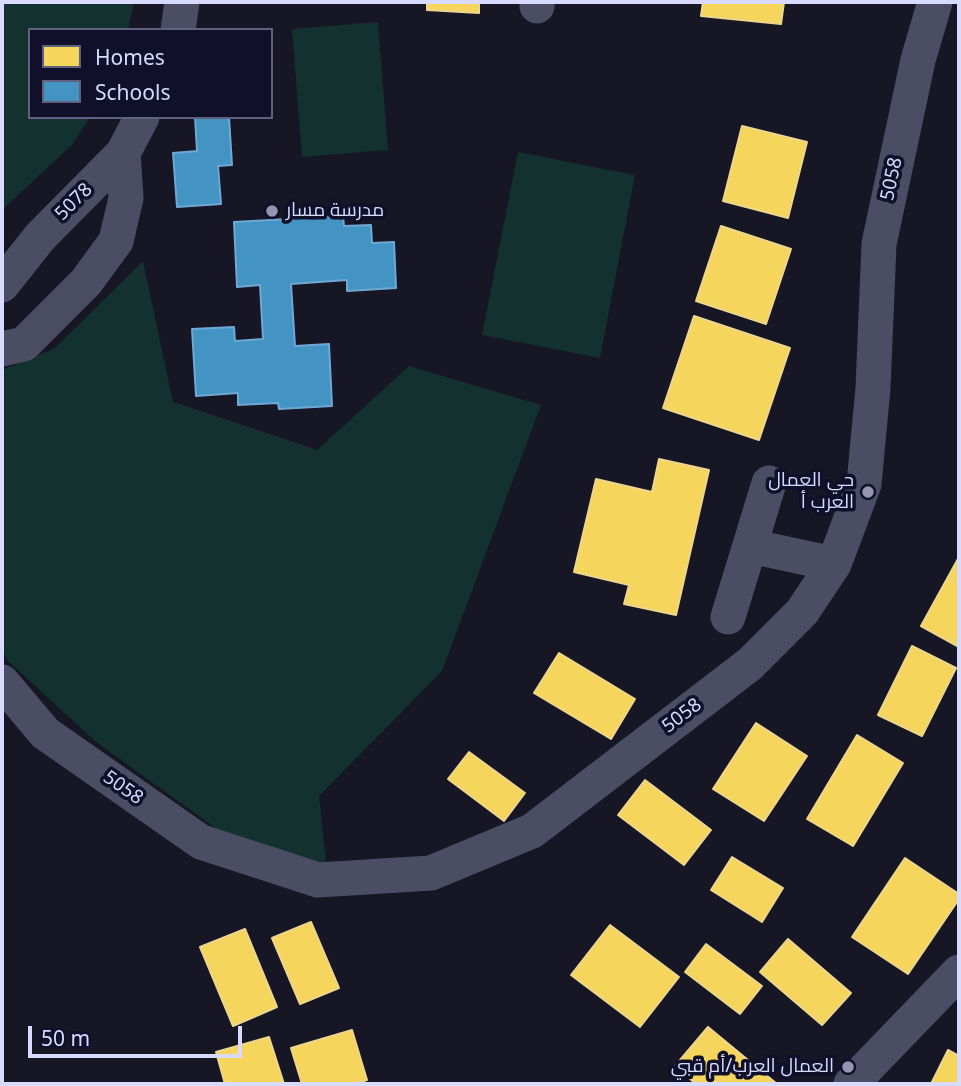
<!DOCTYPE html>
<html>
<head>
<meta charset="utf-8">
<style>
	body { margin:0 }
	#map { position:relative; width:961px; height:1086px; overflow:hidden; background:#161624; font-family:"Noto Sans",sans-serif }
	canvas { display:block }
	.frame { position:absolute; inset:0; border:4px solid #d9daff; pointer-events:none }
	.legend { position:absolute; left:28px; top:28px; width:245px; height:91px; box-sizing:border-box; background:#10102a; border:2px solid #60617f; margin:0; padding:9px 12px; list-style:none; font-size:21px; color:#d9daff }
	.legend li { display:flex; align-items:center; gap:14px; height:35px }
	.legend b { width:35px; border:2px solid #60617f }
	.scale { position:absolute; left:28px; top:1026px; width:214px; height:32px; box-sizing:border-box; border:4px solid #d9daff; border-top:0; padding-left:9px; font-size:21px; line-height:24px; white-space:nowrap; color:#d9daff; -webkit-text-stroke:5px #10102a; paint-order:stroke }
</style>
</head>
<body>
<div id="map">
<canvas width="961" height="1086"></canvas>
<div class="frame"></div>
<ul class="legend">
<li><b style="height:19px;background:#f6d55c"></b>Homes</li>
<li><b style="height:19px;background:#4393c3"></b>Schools</li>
</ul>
<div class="scale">50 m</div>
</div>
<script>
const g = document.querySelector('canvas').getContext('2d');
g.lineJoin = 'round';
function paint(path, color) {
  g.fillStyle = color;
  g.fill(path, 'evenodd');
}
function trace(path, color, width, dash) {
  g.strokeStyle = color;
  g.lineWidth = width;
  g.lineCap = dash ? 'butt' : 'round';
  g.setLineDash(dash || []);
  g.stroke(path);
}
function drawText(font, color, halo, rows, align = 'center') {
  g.font = font + ' "Noto Sans",Cairo,sans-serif';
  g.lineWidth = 7;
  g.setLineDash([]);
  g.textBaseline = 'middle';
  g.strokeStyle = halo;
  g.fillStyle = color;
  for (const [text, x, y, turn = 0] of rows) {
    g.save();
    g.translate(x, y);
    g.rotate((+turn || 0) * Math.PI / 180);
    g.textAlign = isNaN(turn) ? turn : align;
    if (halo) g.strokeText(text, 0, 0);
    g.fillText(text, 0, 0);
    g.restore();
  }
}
paint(new Path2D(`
	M2 2H134L128 30H30V117H90L72 145 2 210Z
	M378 22 388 150 302 157 292 29Z
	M518 152 635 175 600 358 482 335Z
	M143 261 173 402 317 450 409 366 541 405 442 671 319 796 327 870 222 833 95 741 7 660 2 649V370L54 349Z`), '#13312e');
const homes = new Path2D(`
	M427 2H479V13L427 10Z
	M703 2H784L781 24 701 16Z
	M742 126 807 142 788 218 723 201Z
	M721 226 791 249 766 324 696 301Z
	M694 316 790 348 759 440 663 408Z
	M659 459 709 470 676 615 624 604 629 585 574 572 596 479 652 492Z
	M959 557V647L921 626Z
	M912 646 956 668 922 736 878 715Z
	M559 653 635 699 611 739 534 693Z
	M756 723 807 756 764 821 713 789Z
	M857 735 903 763 853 846 807 819Z
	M469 752 525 793 504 821 448 779Z
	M645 780 711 830 684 865 618 815Z
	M732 857 783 888 762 922 711 890Z
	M905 858 959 894V899L908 974 852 937Z
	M311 922 339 988 300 1004 272 938Z
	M610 925 679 977 640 1027 571 975Z
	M245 929 277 1007 233 1026 200 947Z
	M788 939 851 993 822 1025 760 972Z
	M706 944 762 986 740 1014 685 972Z
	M708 1027 777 1084H696L675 1066Z
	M352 1030 367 1080 354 1084H302L291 1048Z
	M269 1037 284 1084H225L216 1052Z
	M948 1050 959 1056V1084H931Z`);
paint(homes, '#f6d55c');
trace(homes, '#edd68d', 2);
const schools = new Path2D(`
	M195 117H229L232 165 218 166 221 204 177 207 173 153 197 151Z
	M343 216 344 226 371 225 372 243 394 242 396 288 347 291V280L291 284 295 346 329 344 332 406 279 409 278 403 238 405V393L196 396 192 329 234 327 235 341 263 339 260 285 237 287 234 222Z`);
paint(schools, '#4393c3');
trace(schools, '#70a8d5', 2);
trace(new Path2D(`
	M537 6V2
	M178 30 182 2
	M2 285 40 237 123 153 142 117
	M2 349 24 344 86 282 116 241 126 198 123 153
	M750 546 834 564
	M728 617 769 483
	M2 682 45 733 201 842 318 880 431 873 532 831 750 664 802 612 834 564 864 484 873 388 879 244 918 60 935 2
	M851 1084 959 972`), '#4b4d65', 35);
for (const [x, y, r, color] of [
	[272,211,7,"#9595b2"],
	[868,492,7,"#9595b2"],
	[848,1067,7,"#9595b2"]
]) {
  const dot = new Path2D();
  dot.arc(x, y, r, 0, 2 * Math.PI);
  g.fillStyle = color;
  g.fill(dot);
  trace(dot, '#10102a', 2.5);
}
drawText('19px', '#d9daff', '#10102a', [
	["5058",892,179,-78],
	["5078",74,202,-45],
	["5058",682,716,-37],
	["5058",123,788,35]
]);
drawText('19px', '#d9daff', '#10102a', [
	["مدرسة مسار",286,211,"left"],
	["حي العمال",854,481],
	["العرب أ",854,503],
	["العمال العرب/أم قبي",834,1067]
], 'right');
</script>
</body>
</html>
